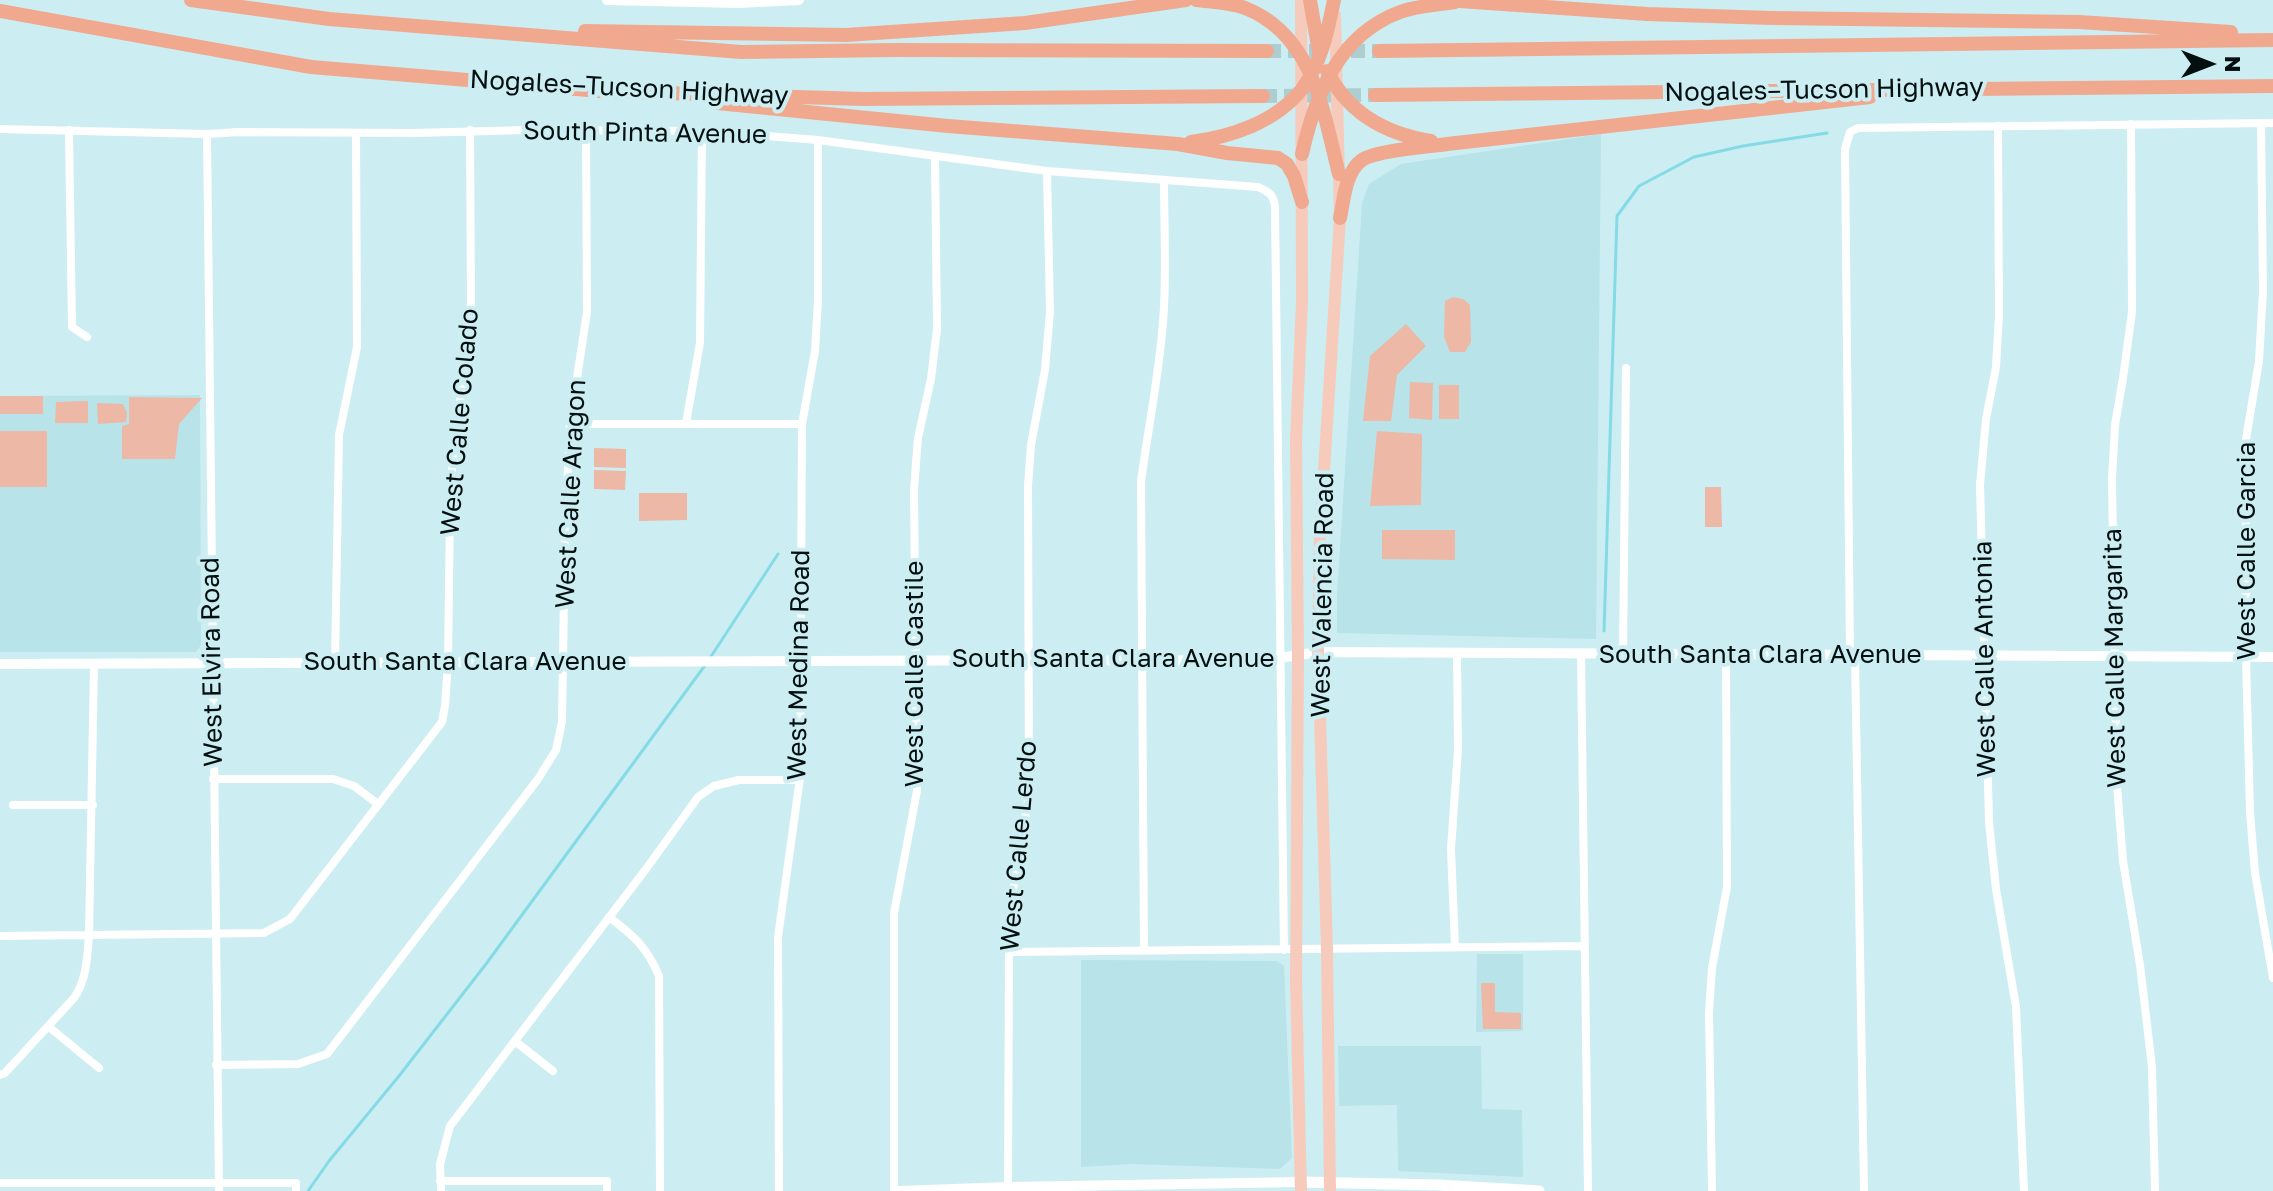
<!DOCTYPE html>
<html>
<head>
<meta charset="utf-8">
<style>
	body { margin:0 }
	#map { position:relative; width:2273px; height:1191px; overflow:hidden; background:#cceef2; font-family:"Golos Text",sans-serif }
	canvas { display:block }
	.north { position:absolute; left:2169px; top:24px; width:80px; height:80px; -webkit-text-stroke:6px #cceef2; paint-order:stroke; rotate:90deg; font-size:22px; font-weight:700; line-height:32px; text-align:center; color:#040f10 }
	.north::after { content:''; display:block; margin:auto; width:28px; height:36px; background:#040f10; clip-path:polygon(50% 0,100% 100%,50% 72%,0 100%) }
</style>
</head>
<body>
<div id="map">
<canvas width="2273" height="1191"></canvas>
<div class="north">N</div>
</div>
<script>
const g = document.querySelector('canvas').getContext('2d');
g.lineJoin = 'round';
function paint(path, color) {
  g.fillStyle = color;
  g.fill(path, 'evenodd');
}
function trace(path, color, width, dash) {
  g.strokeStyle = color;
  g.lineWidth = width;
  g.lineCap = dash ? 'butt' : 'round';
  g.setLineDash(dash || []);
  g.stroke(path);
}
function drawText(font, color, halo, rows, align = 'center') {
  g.font = font + ' "Golos Text",sans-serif';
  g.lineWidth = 8;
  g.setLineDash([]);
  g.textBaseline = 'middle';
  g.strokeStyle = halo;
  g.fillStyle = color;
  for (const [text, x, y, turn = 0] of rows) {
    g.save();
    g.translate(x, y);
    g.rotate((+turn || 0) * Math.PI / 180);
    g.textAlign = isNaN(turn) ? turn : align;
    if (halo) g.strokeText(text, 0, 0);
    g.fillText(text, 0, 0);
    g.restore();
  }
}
paint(new Path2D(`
	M1601 134 1596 639 1337 633V595L1362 203 1369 184 1401 164Z
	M200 395 201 645 196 652H0V396Z
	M1477 954H1523V1031L1476 1032Z
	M1081 960 1277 961 1284 966 1292 1158 1280 1169 1131 1164 1081 1167Z
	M1338 1046H1481L1482 1109 1522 1110 1523 1177 1398 1171 1397 1105 1339 1106Z`), '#b8e3e9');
paint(new Path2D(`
	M1453 297 1463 299 1470 305 1471 342 1465 352H1450L1444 337 1445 301Z
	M1406 324 1426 346 1397 375 1391 421H1363L1370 356Z
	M1410 382 1433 383 1432 420 1409 418Z
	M1439 385H1459V419H1439Z
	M0 396H43V414H0Z
	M129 397 202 398 179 424 175 459H122V426L129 424Z
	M88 401V423H55L56 402Z
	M97 403 123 404 127 413 126 422 98 424Z
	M0 431H47V487H0Z
	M1377 431 1422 434 1421 505 1370 506Z
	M594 448 626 449V468L594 467Z
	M594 470 626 471 625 490 594 489Z
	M1705 487H1721L1722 527H1705Z
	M639 493H687V520L639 521Z
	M1382 530H1455V560L1382 559Z
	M1481 983H1495V1012L1521 1013V1029H1483Z`), '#edb8a6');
trace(new Path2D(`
	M1604 631 1617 216 1639 186 1694 157 1743 146 1827 133
	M710 658 778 554
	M308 1191 329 1161 399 1076 486 964 706 664`), '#84dbe6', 3);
trace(new Path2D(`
	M1267 51H1379
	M1263 96 1375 95`), '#aecdd0', 14, [14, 7]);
trace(new Path2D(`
	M2261 123 2263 291 2259 361 2246 439V657L2250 812 2255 873 2273 978
	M2131 124 2132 312 2123 378 2115 425 2112 479 2117 786 2123 861 2140 965 2152 1067 2155 1191
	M1998 126 1999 315 1996 367 1986 419 1980 485 1989 822 1996 889 2016 1007 2024 1191
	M0 129 207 134 239 132 414 133 527 130 702 131 818 140 1047 171 1258 187C1269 192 1274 195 1275 207L1284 950
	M69 130 72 327 87 337
	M207 134 219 1191
	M686 423 700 343 702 131
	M570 424H802
	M1581 653 1588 1191
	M1623 654 1626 368
	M1850 655 1845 149 1850 132 1858 128 2273 123
	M1855 655 1864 1191
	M335 663 339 435 357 347 356 133
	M213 779H333L354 786 378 804
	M13 805H93
	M609 917C633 935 647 947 659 976L660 1191
	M0 936 264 933 290 919 442 722 445 706 448 662 450 506 454 436 466 366 471 303 470 130
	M1455 947 1451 849 1458 749 1457 653
	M1144 951 1141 482C1148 428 1159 376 1163 322 1167 276 1164 227 1164 180
	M1009 952 1584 946
	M49 1027 99 1068
	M516 1042 553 1071
	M216 1065 298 1064 327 1054 538 779 556 750 562 722 565 533 570 424 587 312 586 129
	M0 1075 5 1073 74 998C87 979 87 958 89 935L94 664
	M440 1181H607V1191
	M0 1183H296V1191
	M441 1191 440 1164 450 1126 646 869 698 797 714 786 739 780H800
	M779 1191 778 937 800 778 802 424 815 351 818 300V140
	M894 1191V913L917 791 914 489 918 438 931 379 937 329 935 156
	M1008 1191 1009 952 1011 903 1029 793 1028 486 1031 445 1045 370 1050 312 1047 171
	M1712 1191 1709 1013 1712 968 1727 887 1726 655`), '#fff', 8);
trace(new Path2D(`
	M607 0 738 3 799 0
	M0 664 1086 660 1143 661 1273 659 1318 652 2273 657
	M900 1191 1008 1187 1301 1182`), '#fff', 10);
trace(new Path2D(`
	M1301 1182 1439 1185 1539 1191`), '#fff', 11);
trace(new Path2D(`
	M1301 0 1302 302 1296 439 1298 656 1296 982 1301 1191
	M1330 1191 1327 948 1318 652 1320 534 1340 218 1335 15`), '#f6cbbc', 12);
trace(new Path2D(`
	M191 0 329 19 741 52 896 50 1267 51
	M1196 0C1212 2 1229 2 1245 8 1314 35 1323 112 1339 174
	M1310 0 1319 52
	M1445 0 1647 14 1772 18 2079 22 2231 32
	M0 11 311 67 600 91 863 99 1263 96
	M585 31 846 35 1025 23 1186 0
	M1379 51 2273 40
	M1327 71C1348 113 1386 134 1431 141
	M1375 95 2273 86
	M717 103 948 126 1178 144 1227 153 1278 158 1287 164 1294 176 1302 202
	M1191 142C1231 137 1276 122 1302 89 1321 64 1328 30 1334 0
	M1302 154C1315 96 1338 35 1400 12 1417 6 1436 5 1455 2
	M1340 218C1344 200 1345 172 1362 160 1376 150 1428 147 1447 144L1870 97`), '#f0a98f', 14);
drawText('26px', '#040f10', '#cceef2', [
	["Nogales–Tucson Highway",629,88,3],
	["Nogales–Tucson Highway",1824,90,-1],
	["South Pinta Avenue",645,133,1],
	["West Calle Colado",460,422,-85],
	["West Calle Aragon",571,494,-87],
	["West Calle Garcia",2247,551,-90],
	["West Valencia Road",1323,595,-89],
	["South Santa Clara Avenue",1760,655],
	["West Calle Margarita",2115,658,-91],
	["South Santa Clara Avenue",1113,659],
	["West Calle Antonia",1985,659,-91],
	["West Elvira Road",212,662,-91],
	["South Santa Clara Avenue",465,662],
	["West Medina Road",799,665,-89],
	["West Calle Castile",915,674,-90],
	["West Calle Lerdo",1019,846,-85]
]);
</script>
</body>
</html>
